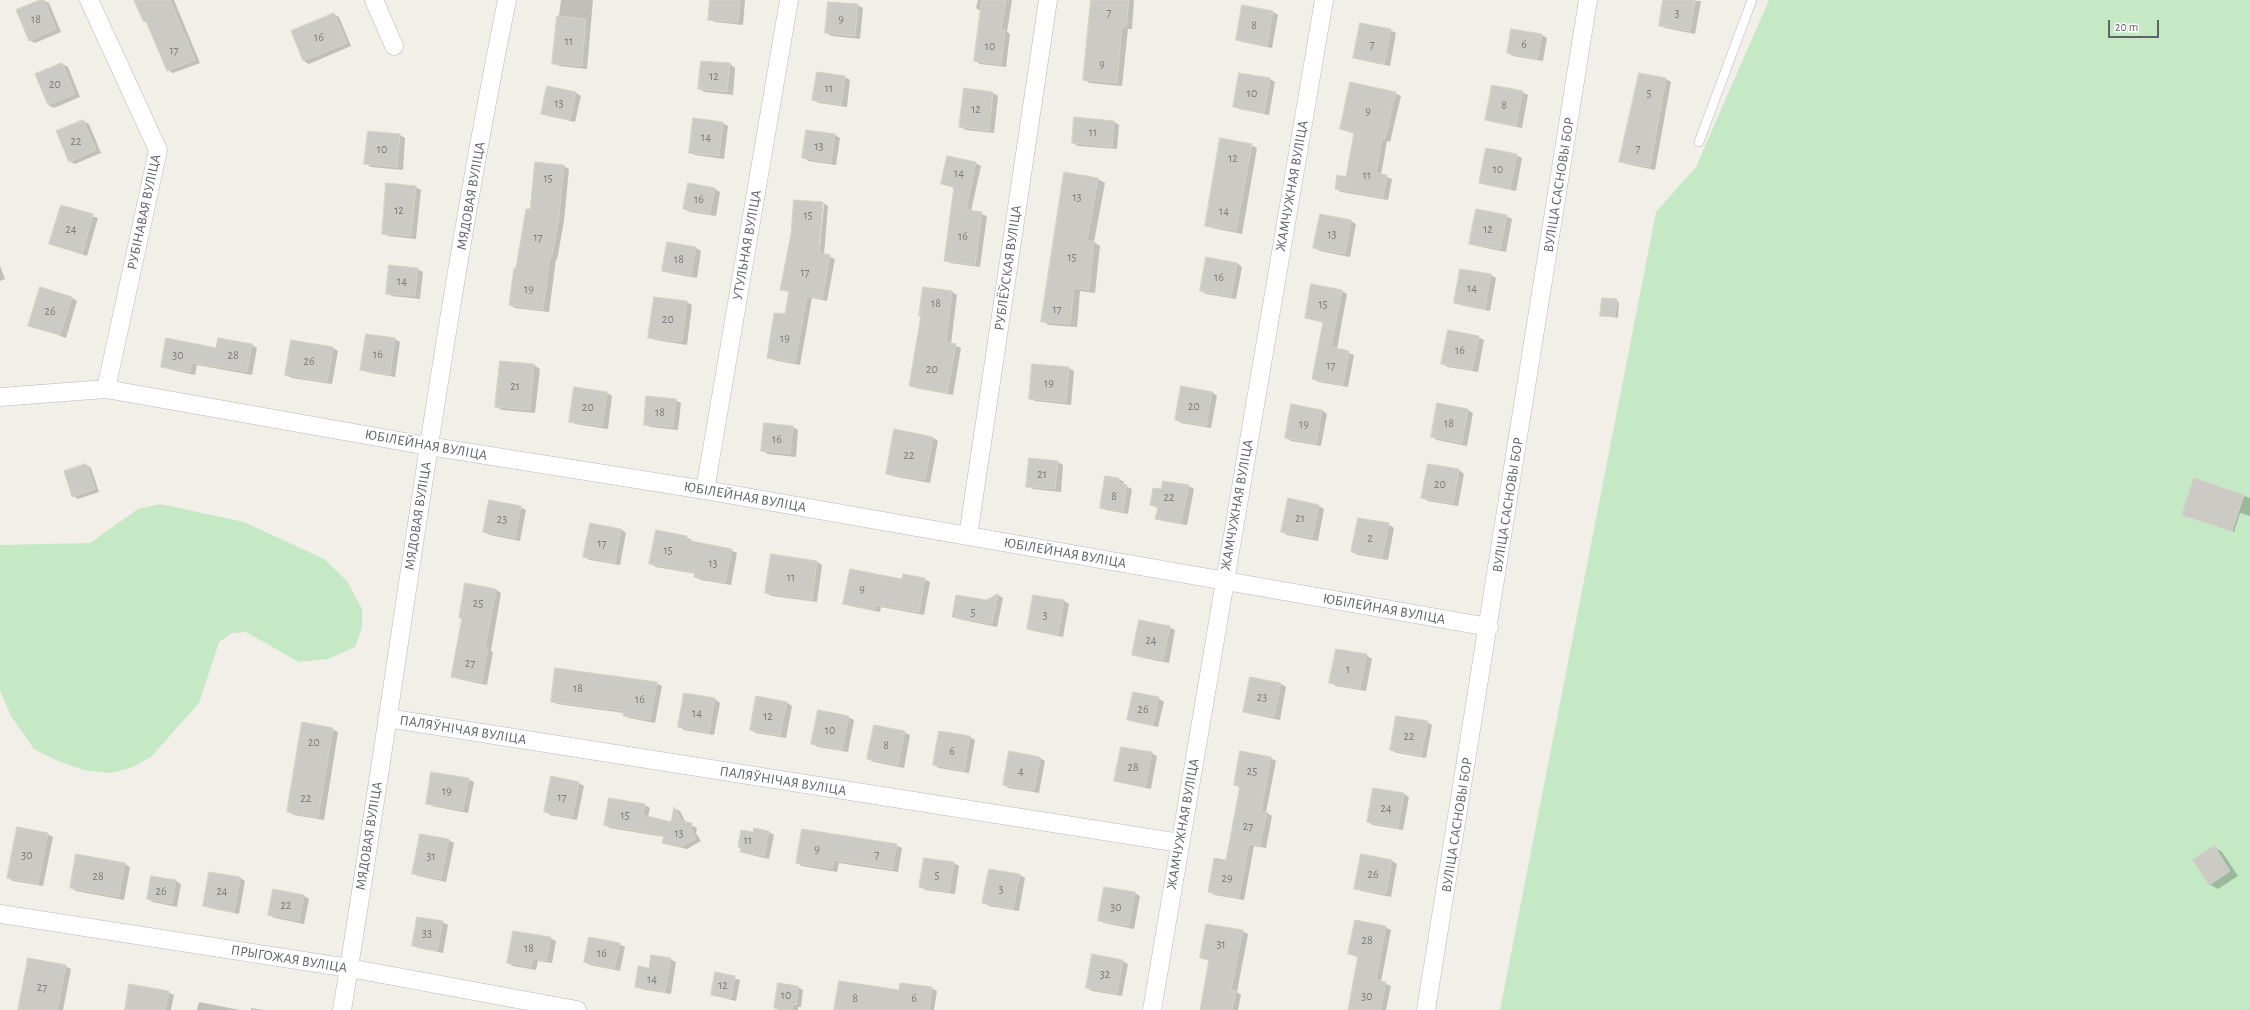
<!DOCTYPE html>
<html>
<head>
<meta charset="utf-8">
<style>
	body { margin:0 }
	#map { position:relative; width:2250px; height:1010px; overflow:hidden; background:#f1efe8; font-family:"Alegreya Sans",sans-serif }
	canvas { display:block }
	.scale { position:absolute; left:2108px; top:20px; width:51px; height:18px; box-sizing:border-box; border:2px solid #5f6368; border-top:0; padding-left:5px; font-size:12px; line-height:14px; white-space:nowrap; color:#5f6368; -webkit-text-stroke:3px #fff; paint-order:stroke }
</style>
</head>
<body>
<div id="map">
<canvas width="2250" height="1010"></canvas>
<div class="scale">20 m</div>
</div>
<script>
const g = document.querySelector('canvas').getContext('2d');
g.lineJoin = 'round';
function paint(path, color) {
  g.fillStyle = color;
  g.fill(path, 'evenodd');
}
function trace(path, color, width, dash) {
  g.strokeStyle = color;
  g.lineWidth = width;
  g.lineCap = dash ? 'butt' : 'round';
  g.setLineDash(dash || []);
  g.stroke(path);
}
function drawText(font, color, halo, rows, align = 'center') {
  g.font = font + ' "Alegreya Sans",sans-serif';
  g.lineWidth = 3.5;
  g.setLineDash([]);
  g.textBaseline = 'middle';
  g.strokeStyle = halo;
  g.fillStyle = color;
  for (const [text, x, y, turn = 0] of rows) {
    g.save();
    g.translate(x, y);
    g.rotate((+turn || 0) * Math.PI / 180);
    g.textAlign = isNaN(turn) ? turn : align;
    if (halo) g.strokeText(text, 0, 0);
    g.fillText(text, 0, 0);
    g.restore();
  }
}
paint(new Path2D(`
	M1769 0H2250V1010H1500L1656 212 1696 167Z
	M160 504 244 522 324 559 347 581 362 609V628L355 647 328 659 299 662 246 632 232 633 219 642 199 703 151 757 131 768 109 773 83 770 58 761 34 749 11 716 0 690V545L90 543 138 509Z`), '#c5e8c5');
paint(new Path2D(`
	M42 0 49 3 61 32 35 43 29 40Z
	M135 0H174L200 63 173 73 168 70 148 23 144 21Z
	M561 0H593L587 69 559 66 553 63Z
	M711 0H745L743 25 715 22 709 19Z
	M978 0H1012L1007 32 1010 34 1006 67 980 64 975 61 982 12 976 8Z
	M1092 0H1134L1132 29H1128L1122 86 1090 83 1084 80Z
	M1664 0 1701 1 1695 34 1665 28 1660 25Z
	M857 5 863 8 860 39 832 36 826 33Z
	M1273 12 1278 15 1272 48 1242 42 1237 39Z
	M334 14 339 17 351 46 309 64 304 61 292 31Z
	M1390 30 1396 33 1390 66 1360 60 1354 57Z
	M1542 35 1547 38 1543 61 1513 56 1508 53Z
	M702 62 730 64 735 68 733 95 705 92 699 89Z
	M62 64 68 67 80 97 54 108 48 105Z
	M817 73 845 77 850 80 847 107 819 103 813 100Z
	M1240 74 1270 79 1275 82 1269 115 1239 109 1234 106Z
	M1666 79 1671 82 1655 170 1626 164 1620 161Z
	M1522 92 1528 95 1522 128 1492 122 1486 119Z
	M576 93 581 96 575 122 548 116 542 113Z
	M993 93 998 96 994 133 966 130 961 127Z
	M1395 93 1401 96 1390 142 1387 141 1381 175 1392 179 1388 200 1341 192 1336 189 1347 178 1355 134 1341 129Z
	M83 121 89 124 101 153 75 164 69 161 57 132Z
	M1114 122 1119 125 1117 149 1078 146 1073 143Z
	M723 123 728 126 724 159 695 155 690 152Z
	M807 131 835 135 840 138 836 165 808 161 803 157Z
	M368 132 400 135 405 138 403 170 371 167 365 163Z
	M1251 145 1257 148 1242 234 1212 228 1206 225Z
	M1516 155 1522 158 1516 191 1486 185 1480 182Z
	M975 163 981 166 971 211 987 216 980 267 950 263 945 260 954 188 942 184Z
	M564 166 569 169 564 221 557 260 556 259 549 312 515 308 510 305 531 210Z
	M1065 173 1098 179 1105 183 1094 242 1100 246 1095 293 1080 291 1077 327 1049 325 1042 321Z
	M415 187 421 190 416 239 388 236 383 233Z
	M715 189 720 192 716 216 690 212 684 209Z
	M795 201 823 203 828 206 824 254 835 259 827 301 812 298 800 365 773 360 768 357 786 315 790 293 781 289 792 234ZM822 204H824L819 257H817Z
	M62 206 98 218 87 256 51 243Z
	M1506 216 1512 219 1506 252 1476 246 1470 243Z
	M1351 221 1356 224 1350 257 1320 251 1314 248Z
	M696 248 701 251 697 278 669 273 664 270Z
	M1207 258 1237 263 1242 267 1236 299 1206 294 1201 291Z
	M0 266 5 279 0 281Z
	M417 269 423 272 420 299 392 296 387 293Z
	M1491 275 1496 278 1490 311 1460 305 1455 302Z
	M1342 291 1347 294 1337 349 1354 355 1348 387 1319 382 1313 379 1324 323 1306 318Z
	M952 292 957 295 951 344 961 348 953 395 915 388 910 385 922 316Z
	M72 298 77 301 66 338 30 325Z
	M655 298 687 302 692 305 687 345 655 340 650 337Z
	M1603 299 1619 302 1618 318 1601 315Z
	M367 335 395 339 400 342 395 377 366 372 361 369Z
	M1478 337 1484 340 1478 372 1448 367 1442 364Z
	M252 345 257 348 252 375 197 365 195 375 168 369 162 366 217 349Z
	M333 348 338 351 332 384 292 378 286 375Z
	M501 362 534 365 540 369 535 413 502 410 496 407Z
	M1069 368 1074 371 1071 405 1035 401 1030 398Z
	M1182 387 1212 392 1217 396 1211 428 1181 423 1176 420Z
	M574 388 607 393 612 396 608 429 575 424 570 421Z
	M675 400 681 403 678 430 650 427 645 424Z
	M1322 410 1327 414 1321 446 1291 441 1286 437Z
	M1468 410 1473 413 1467 446 1437 440 1432 437Z
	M793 427 798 430 796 457 768 454 762 451Z
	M932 437 938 441 930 483 892 476 887 473Z
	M1058 462 1063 465 1061 492 1033 489 1027 486Z
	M86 465 91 468 99 492 78 499 73 496Z
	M1459 470 1464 474 1458 506 1428 501 1422 497Z
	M1119 479 1124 482 1123 485 1132 489 1128 514 1106 510 1101 507Z
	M2195 479 2250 498V516L2240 513 2234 532 2185 516Z
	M1189 486 1194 489 1187 525 1162 521 1156 518 1158 508 1151 505 1162 490Z
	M1319 506 1324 509 1318 541 1287 535 1282 532Z
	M520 507 526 510 520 541 490 535 484 532Z
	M1388 524 1394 528 1388 560 1358 555 1352 552Z
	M621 529 626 533 620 565 590 560 585 557Z
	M686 537 692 540 691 542 731 550 737 553 731 585 701 580 695 577 696 574 656 567 651 564Z
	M772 556 817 562 822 565 817 602 772 596 766 593Z
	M924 579 930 582 924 615 881 607 880 612 850 606 844 603 903 580Z
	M466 585 496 590 501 593 491 651 493 652 487 685 458 679 452 676 463 619 460 617Z
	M998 595 1003 598 997 627 958 619 953 616Z
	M1064 601 1069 604 1063 637 1033 631 1028 628Z
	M1169 627 1175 630 1169 663 1139 657 1133 654Z
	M1366 655 1372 659 1366 691 1336 686 1331 683Z
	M656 683 662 686 655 723 629 718 624 715V713L557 704 552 701Z
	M1281 684 1286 687 1280 720 1250 714 1244 711Z
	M685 694 715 699 720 703 714 735 684 730 679 726Z
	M1158 698 1164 702 1158 727 1134 722 1128 719Z
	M786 702 792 706 786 738 756 733 751 730Z
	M848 717 854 720 848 752 818 747 812 744Z
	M1427 722 1432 725 1426 758 1397 753 1391 750Z
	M332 729 338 732 324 820 294 815 289 812Z
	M904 732 910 735 904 768 874 762 868 759Z
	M940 732 970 737 975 740 969 773 939 768 934 765Z
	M1151 753 1157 756 1151 789 1121 783 1115 780Z
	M1040 758 1045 761 1039 793 1009 788 1004 785Z
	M1271 758 1276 761 1266 812 1272 816 1266 848 1254 846 1244 900 1215 895 1209 892 1227 861 1240 788 1235 785Z
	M468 779 474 782 468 813 432 806 427 803Z
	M579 783 584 786 577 820 550 815 545 811Z
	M1374 789 1404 794 1409 797 1403 830 1373 825 1368 822Z
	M645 805 650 808 648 817 672 823 675 809 680 811 686 823 697 828 696 833 701 841 687 849 669 845 663 842 664 837 610 828 605 825Z
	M769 832 774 835 769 859 747 854 741 851 754 834Z
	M47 834 53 837 43 886 13 881 8 878Z
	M421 835 449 840 454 843 446 882 418 876 413 873Z
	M896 845 902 848 898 872 839 863 837 872 802 866 797 863Z
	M2214 847 2222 852 2238 876 2218 889 2209 884Z
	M77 855 125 864 130 867 124 900 76 891 71 888Z
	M1392 861 1397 864 1391 897 1361 891 1356 888Z
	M954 863 959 866 955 894 926 890 921 887Z
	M210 873 240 878 245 881 239 914 209 908 204 905Z
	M1020 875 1025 878 1019 911 989 906 984 903Z
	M176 881 181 884 177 907 153 902 148 899Z
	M1135 893 1140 896 1134 929 1104 923 1099 920Z
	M304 896 309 899 304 924 275 918 269 915Z
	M442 922 448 925 443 953 418 948 413 945Z
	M1385 927 1391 930 1381 982 1391 986 1386 1010H1350L1359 958 1350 954Z
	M1242 931 1248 934 1237 992 1241 995 1238 1010H1201L1210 961 1201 958Z
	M550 938 556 941 552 963 538 961 536 970 513 966 508 963Z
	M619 944 625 947 620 971 590 965 585 962Z
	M1093 955 1123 961 1128 964 1122 996 1092 991 1087 988Z
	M670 959 676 962 671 994 641 989 636 986 650 970Z
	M65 966 71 969 63 1010H21Z
	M716 973 740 980 736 1001 712 995Z
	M778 984 798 987 803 990 801 1007H798V1010H779L775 1008Z
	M931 988 937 991 934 1010H835L900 991Z
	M168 992 174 995 171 1010H127Z
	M199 1002 240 1010H197Z
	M251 1008 265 1010H251Z`), '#0003');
const building = new Path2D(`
	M40 0H44L56 29 29 41 16 10Z
	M134 0H170L195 60 167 71 146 21 144 22Z
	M710 0H740L738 22 708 20Z
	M982 0H1006L1001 30H1005L1001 65 974 61Z
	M1091 0H1129L1126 27 1122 26 1117 83 1083 80Z
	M1663 0H1695L1690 31 1659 26Z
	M828 2 858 4 855 36 825 33Z
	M1242 5 1273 11 1267 46 1236 40Z
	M334 13 347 43 303 61 291 31Z
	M557 16 586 19 582 66 552 64Z
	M1360 23 1391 29 1384 64 1353 58Z
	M1511 29 1542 34 1537 59 1507 53Z
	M701 61 730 63 727 92 698 89Z
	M62 63 75 94 48 105 35 74Z
	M817 72 845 76 841 105 812 100Z
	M1239 73 1270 78 1264 113 1233 107Z
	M1639 73 1666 78 1650 167 1619 162Z
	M1350 82 1396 92 1385 139H1382L1376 173 1387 175 1383 198 1335 189 1337 175 1346 177 1354 133 1340 129Z
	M1492 85 1523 91 1516 126 1485 120Z
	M547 86 576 92 570 120 541 114Z
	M964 88 993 92 989 131 959 127Z
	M1074 117 1114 121 1112 147 1072 143Z
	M693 118 723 122 719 156 689 153Z
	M83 120 96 150 69 162 56 131Z
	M806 130 835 134 831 163 802 158Z
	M368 131 400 134 397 167 364 164Z
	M1220 138 1252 144 1236 231 1205 226Z
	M1486 148 1517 154 1510 189 1479 183Z
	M947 156 976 162 966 210 982 212 975 265 944 261 954 187 941 184Z
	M535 162 564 165 559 218 552 257H550L543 310 509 305 514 268H516L526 209H530Z
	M1064 172 1098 178 1087 241H1094L1089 290 1074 288 1070 324 1041 322Z
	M386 183 416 186 411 236 382 234Z
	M688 183 715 188 710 214 683 209Z
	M794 200 823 202 819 252 830 255 822 299 807 296 795 362 767 358 774 313 785 314 789 291 780 290 791 234Z
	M61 205 93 214 82 254 49 244Z
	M1476 209 1507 215 1500 249 1469 244Z
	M1320 214 1351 220 1345 254 1313 248Z
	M667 242 696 247 691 275 662 271Z
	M1206 257 1237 263 1231 297 1200 291Z
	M389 265 418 268 415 296 386 294Z
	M1460 269 1491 274 1485 309 1454 303Z
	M1311 284 1342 290 1331 347 1349 351 1343 385 1312 379 1323 322 1305 318Z
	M40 287 72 297 60 335 28 326Z
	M923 287 952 291 946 342 956 344 947 393 909 386 921 316H919Z
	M654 297 687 301 682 342 648 338Z
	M1602 298 1617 299 1615 317 1600 316Z
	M1448 330 1479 336 1472 370 1441 364Z
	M366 334 395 338 390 375 360 370Z
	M166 338 216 348 218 338 252 344 247 372 192 363 190 372 161 367Z
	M291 340 333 347 327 382 285 375Z
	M500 361 534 364 530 410 495 407Z
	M1032 364 1069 367 1066 402 1029 399Z
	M1181 386 1212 392 1206 426 1175 420Z
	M574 387 607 392 602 426 569 422Z
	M646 396 676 399 673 427 644 425Z
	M1437 403 1468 409 1462 443 1431 437Z
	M1291 404 1322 410 1316 444 1285 438Z
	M764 423 793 426 790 454 761 451Z
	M894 429 933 437 925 480 886 474Z
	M1029 458 1058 461 1055 489 1026 487Z
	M86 464 95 489 72 497 64 471Z
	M1428 464 1459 469 1453 504 1421 498Z
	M1105 476 1119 478 1118 483 1127 485 1123 512 1100 508Z
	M2194 478 2244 495 2232 531 2182 515Z
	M1163 481 1189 485 1181 523 1155 519 1158 507 1150 505 1153 488 1161 489Z
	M1288 498 1319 505 1312 538 1281 532Z
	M489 500 521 506 515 538 483 532Z
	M1358 518 1389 523 1382 558 1351 552Z
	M590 523 621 529 615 563 583 557Z
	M656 530 687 536 686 540 732 549 725 583 694 577 695 573 649 564Z
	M771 554 817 561 812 600 765 593Z
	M850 569 902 579 903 574 925 578 919 612 875 605 874 610 843 604Z
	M465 583 496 589 485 648H488L482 682 451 677 462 618H459Z
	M998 594 992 624 952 617 956 595 986 600Z
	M1033 595 1064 600 1058 635 1027 629Z
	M1139 620 1170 626 1163 660 1132 655Z
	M1336 649 1367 654 1360 689 1329 683Z
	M555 668 657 682 650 720 623 716 624 711 551 702Z
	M1250 677 1281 683 1274 717 1243 712Z
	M1133 692 1159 697 1153 725 1127 720Z
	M684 693 715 698 709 733 678 727Z
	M756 696 787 702 780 736 750 730Z
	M818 710 849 716 842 750 811 744Z
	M1396 716 1428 721 1421 756 1390 750Z
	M302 722 333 728 318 818 287 812Z
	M874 725 905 731 898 765 867 759Z
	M939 731 970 736 964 771 933 765Z
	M1121 747 1152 752 1145 787 1114 781Z
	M1009 751 1040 757 1034 791 1003 785Z
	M1240 751 1271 757 1261 811 1267 812 1260 846 1249 844 1239 898 1208 892 1214 858 1226 860 1240 786 1234 785Z
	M431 772 469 778 463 810 426 804Z
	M551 776 579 782 572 818 544 812Z
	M1373 788 1404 793 1398 828 1367 822Z
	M609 798 645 804 643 815 671 822 674 807 682 821 692 823 691 829 696 838 681 847 662 843 664 836 604 825Z
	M17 827 48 833 38 884 7 878Z
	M754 828 769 831 764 856 740 852 741 848 738 847 741 830 753 832Z
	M802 829 897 844 892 869 834 860 832 869 796 863Z
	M420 834 449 839 441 879 412 874Z
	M2214 846 2230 871 2209 885 2193 860Z
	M76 854 125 863 119 897 70 888Z
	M1361 854 1392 860 1386 894 1354 889Z
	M924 858 954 862 949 892 919 887Z
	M989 869 1020 874 1013 909 982 903Z
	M209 872 240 877 234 912 203 906Z
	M151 876 176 880 172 904 147 899Z
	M1104 887 1135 892 1129 926 1098 921Z
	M273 889 304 895 299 921 268 915Z
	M417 917 443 921 437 951 412 946Z
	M1355 920 1386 926 1376 980 1386 982 1380 1010H1348L1358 956 1348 954Z
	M1206 924 1243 930 1231 990 1236 991 1232 1010H1200L1209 960 1200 958Z
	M513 931 551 937 546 961 533 959 531 967 507 963Z
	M589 937 620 943 614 969 584 962Z
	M1092 954 1123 960 1117 994 1086 988Z
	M651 955 671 958 665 992 635 987 638 966 649 968Z
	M28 958 66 965 57 1010H18Z
	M715 972 735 976 731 999 711 995Z
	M839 981 899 990 900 983 932 987 929 1010H834Z
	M778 983 798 986 796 1005 793 1004 792 1010 774 1008Z
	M129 984 169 991 165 1010H125Z`);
paint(building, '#cccac5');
trace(building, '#d6d1c6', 1);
const service = new Path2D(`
	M1699 142 1752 0`);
const minor = new Path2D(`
	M89 0 158 150 106 389
	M374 0 394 46
	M0 397 106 389 428 446 705 490 1489 627
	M705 490 789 0
	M968 536 1048 0
	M387 718 1180 843
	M0 914 349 968 577 1010
	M342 1010C398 673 439 334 507 0
	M1152 1010 1324 0
	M1426 1010 1588 0`);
trace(service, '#b5b8bc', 10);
trace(minor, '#b5b8bc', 19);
trace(service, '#fff', 9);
trace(minor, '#fff', 18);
drawText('12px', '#7a7d7f', null, [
	["7",1109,12],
	["3",1677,13],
	["18",36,19],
	["9",841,19],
	["8",1254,25],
	["16",319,37],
	["11",569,41],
	["7",1372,44],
	["6",1524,44],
	["10",990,46],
	["17",174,50],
	["9",1102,64],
	["12",714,76],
	["20",55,84],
	["11",829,88],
	["10",1252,93],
	["5",1649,93],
	["13",559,103],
	["8",1504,105],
	["12",976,109],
	["9",1368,111],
	["11",1093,132],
	["14",706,137],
	["22",76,141],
	["13",819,146],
	["7",1638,148],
	["10",382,149],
	["12",1233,158],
	["10",1498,169],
	["14",959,173],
	["11",1367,175],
	["15",548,178],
	["13",1077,197],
	["16",699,199],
	["12",399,210],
	["14",1224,211],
	["15",808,215],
	["24",71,229],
	["12",1488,229],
	["13",1332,234],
	["16",963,236],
	["17",538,237],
	["15",1072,257],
	["18",679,259],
	["17",805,272],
	["16",1219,277],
	["14",402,281],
	["14",1472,288],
	["19",529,289],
	["18",936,303],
	["15",1323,304],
	["17",1057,309],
	["26",50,311],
	["20",668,319],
	["19",785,338],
	["16",1460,350],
	["16",378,354],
	["30",178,355],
	["28",233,355],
	["26",309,361],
	["17",1331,365],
	["20",932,369],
	["19",1049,383],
	["21",515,386],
	["20",1194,406],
	["20",588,407],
	["18",660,412],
	["18",1449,423],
	["19",1304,424],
	["16",777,439],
	["22",909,455],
	["21",1042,474],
	["20",1440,484],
	["8",1114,496],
	["22",1169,497],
	["21",1300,518],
	["23",502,519],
	["2",1370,538],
	["17",602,543],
	["15",668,550],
	["13",713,563],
	["11",791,577],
	["9",862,589],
	["25",478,603],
	["5",973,612],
	["3",1045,615],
	["24",1151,640],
	["27",470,663],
	["1",1348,669],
	["18",578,688],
	["23",1262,697],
	["16",640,699],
	["26",1143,709],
	["14",697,713],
	["12",768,716],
	["10",830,730],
	["22",1409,736],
	["20",314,742],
	["8",886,745],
	["6",952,751],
	["28",1133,767],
	["4",1021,771],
	["25",1252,771],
	["19",447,791],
	["17",562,797],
	["22",306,798],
	["24",1386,808],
	["15",625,815],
	["27",1248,826],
	["13",679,833],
	["11",748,840],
	["9",817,849],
	["7",877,854],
	["30",27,855],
	["31",431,856],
	["26",1373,874],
	["5",937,875],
	["28",98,876],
	["29",1227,878],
	["3",1001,889],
	["26",161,891],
	["24",222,891],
	["22",286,905],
	["30",1116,907],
	["33",427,933],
	["28",1367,940],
	["31",1221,944],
	["18",529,948],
	["16",602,953],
	["32",1105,974],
	["14",652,979],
	["12",723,985],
	["27",42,987],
	["10",786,995],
	["30",1367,996],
	["8",855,998],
	["6",914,998]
]);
drawText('14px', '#5f6368', '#fff', [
	["ВУЛІЦА САСНОВЫ БОР",1559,185,-81],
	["ЖАМЧУЖНАЯ ВУЛІЦА",1292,186,-80],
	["МЯДОВАЯ ВУЛІЦА",471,196,-80],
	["РУБІНАВАЯ ВУЛІЦА",144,212,-78],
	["УТУЛЬНАЯ ВУЛІЦА",747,245,-80],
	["РУБЛЁЎСКАЯ ВУЛІЦА",1008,268,-82],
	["ЮБІЛЕЙНАЯ ВУЛІЦА",426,445,10],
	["ЮБІЛЕЙНАЯ ВУЛІЦА",745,497,10],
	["ЖАМЧУЖНАЯ ВУЛІЦА",1237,505,-80],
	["ВУЛІЦА САСНОВЫ БОР",1508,505,-81],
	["МЯДОВАЯ ВУЛІЦА",418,516,-81],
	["ЮБІЛЕЙНАЯ ВУЛІЦА",1065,553,10],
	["ЮБІЛЕЙНАЯ ВУЛІЦА",1384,609,10],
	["ПАЛЯЎНІЧАЯ ВУЛІЦА",463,730,9],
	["ПАЛЯЎНІЧАЯ ВУЛІЦА",783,781,9],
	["ЖАМЧУЖНАЯ ВУЛІЦА",1183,824,-80],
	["ВУЛІЦА САСНОВЫ БОР",1457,825,-81],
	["МЯДОВАЯ ВУЛІЦА",369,836,-81],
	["ПРЫГОЖАЯ ВУЛІЦА",289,959,9]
]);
</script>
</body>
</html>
